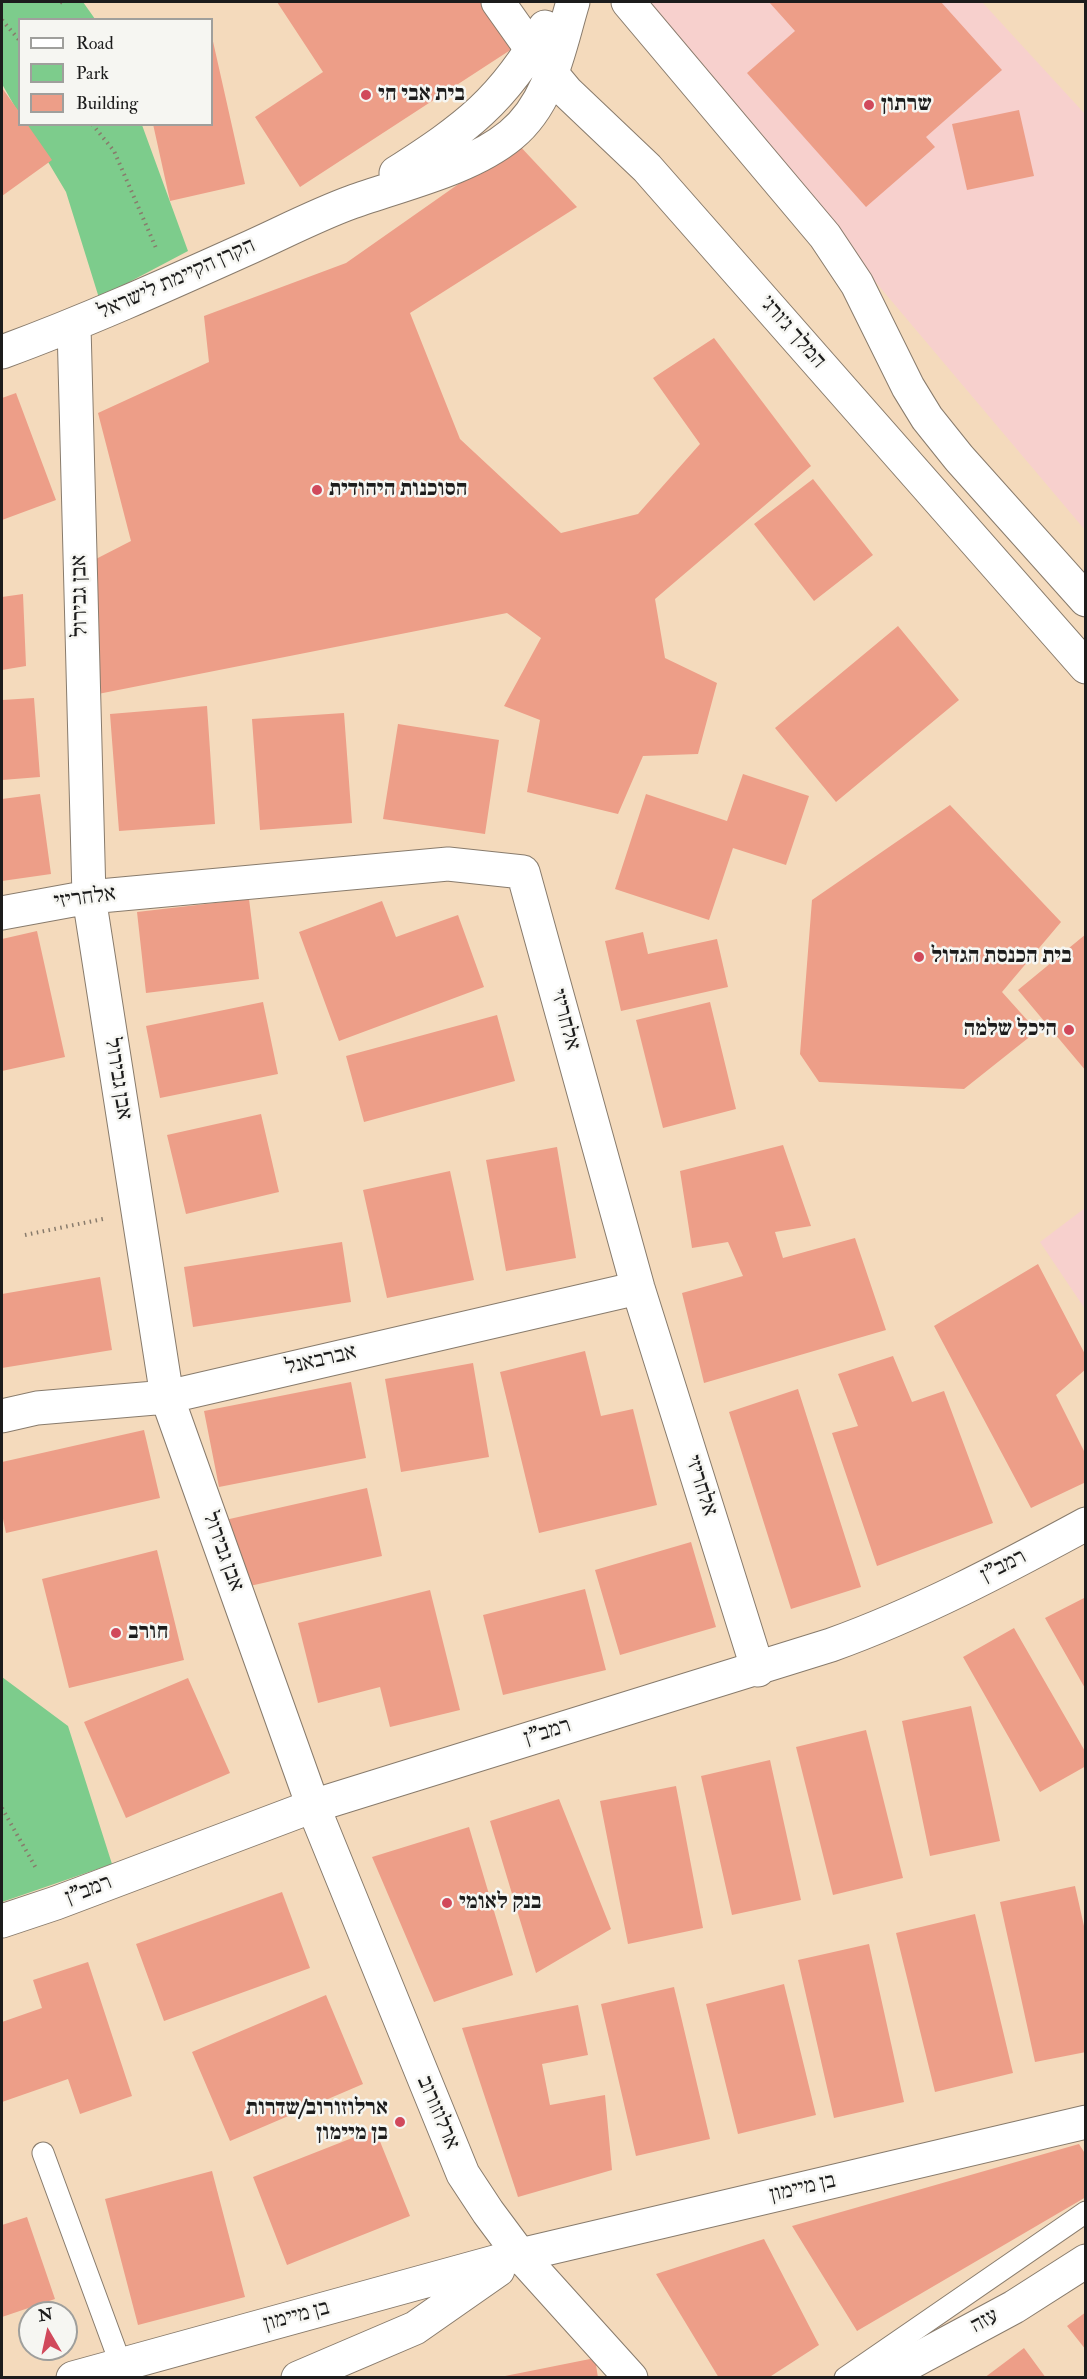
<!DOCTYPE html>
<html>
<head>
<meta charset="utf-8">
<style>
	body { margin:0 }
	#map { position:relative; width:1087px; height:2379px; overflow:hidden; background:#f4dabc; font-family:"IM FELL Double Pica",serif }
	canvas { display:block }
	.frame { position:absolute; inset:0; border:3px solid #1c1c1c; pointer-events:none }
	.legend { position:absolute; left:18px; top:18px; width:195px; height:108px; box-sizing:border-box; background:#f6f6f2; border:2px solid #9f9f9c; margin:0; padding:8px 10px; list-style:none; font-size:18px; color:#1c1c1c }
	.legend li { display:flex; align-items:center; gap:12px; height:30px }
	.legend b { width:30px; border:2px solid #9f9f9c }
	.north { position:absolute; left:18px; top:2301px; width:60px; height:60px; box-sizing:border-box; background:#f6f6f2; border:2px solid #9f9f9c; border-radius:50%; rotate:351deg; font-size:16px; font-weight:700; line-height:24px; text-align:center; color:#1c1c1c }
	.north::after { content:''; display:block; margin:auto; width:21px; height:27px; background:#d1495b; clip-path:polygon(50% 0,100% 100%,50% 72%,0 100%) }
</style>
</head>
<body>
<div id="map">
<canvas width="1087" height="2379"></canvas>
<div class="frame"></div>
<ul class="legend">
<li><b style="height:8px;background:#fff"></b>Road</li>
<li><b style="height:16px;background:#7dcc8c"></b>Park</li>
<li><b style="height:16px;background:#ed9e88"></b>Building</li>
</ul>
<div class="north">N</div>
</div>
<script>
const g = document.querySelector('canvas').getContext('2d');
g.lineJoin = 'round';
function paint(path, color) {
  g.fillStyle = color;
  g.fill(path, 'evenodd');
}
function trace(path, color, width, dash) {
  g.strokeStyle = color;
  g.lineWidth = width;
  g.lineCap = dash ? 'butt' : 'round';
  g.setLineDash(dash || []);
  g.stroke(path);
}
function drawText(font, color, halo, rows, align = 'center') {
  g.font = font + ' "IM FELL Double Pica","Frank Ruhl Libre",serif';
  g.lineWidth = 5;
  g.setLineDash([]);
  g.textBaseline = 'middle';
  g.strokeStyle = halo;
  g.fillStyle = color;
  for (const [text, x, y, turn = 0] of rows) {
    g.save();
    g.translate(x, y);
    g.rotate((+turn || 0) * Math.PI / 180);
    g.textAlign = isNaN(turn) ? turn : align;
    if (halo) g.strokeText(text, 0, 0);
    g.fillText(text, 0, 0);
    g.restore();
  }
}
paint(new Path2D(`
	M639 2H982L1085 114V530Z
	M1085 1208V1309L1040 1242Z`), '#f7d0cd');
paint(new Path2D(`
	M2 2H83L95 19 20 20 19 114 2 84Z
	M26 125H142L188 251 99 298 66 192Z
	M2 1677 68 1726 112 1864 2 1902Z`), '#7dcc8c');
paint(new Path2D(`
	M277 2H486L515 47 300 187 255 117 323 72Z
	M769 2H941L1002 70 926 137 935 147 866 207 747 73 795 31Z
	M212 37 245 184 170 201 153 124H212Z
	M2 88 20 113V124H27L52 160 2 196Z
	M1019 110 1034 176 967 190 952 124Z
	M517 143 577 207 410 313 460 439 561 533 638 514 700 444 653 378 714 338 811 466 655 599 665 658 717 683 698 754 643 756 618 814 527 792 540 720 504 706 541 638 507 613 98 694 92 561 131 541 98 413 209 362 204 316 346 263Z
	M16 393 56 500 2 520V398Z
	M813 479 873 555 814 601 754 524Z
	M23 594 26 666 2 670V597Z
	M898 626 959 700 836 802 775 728Z
	M34 698 40 777 2 780V700Z
	M207 706 215 824 119 831 110 714Z
	M344 713 352 823 260 830 252 719Z
	M398 724 499 740 485 834 383 819Z
	M743 774 809 796 786 865 733 848 709 920 615 889 646 794 727 821Z
	M40 794 51 874 2 881V799Z
	M950 805 1061 922 1002 992 1037 1031 964 1089 819 1082 800 1054 812 900Z
	M249 899 259 979 146 993 137 912Z
	M382 901 396 937 458 915 484 987 339 1041 299 932Z
	M37 931 65 1057 2 1071V939Z
	M643 932 648 954 717 939 728 987 621 1011 605 941Z
	M1086 934V1071L1018 990Z
	M263 1002 278 1074 160 1098 146 1026Z
	M710 1002 736 1109 663 1128 636 1020Z
	M497 1015 515 1081 364 1122 346 1056Z
	M261 1114 279 1192 186 1214 167 1135Z
	M783 1145 811 1226 775 1232 783 1258 855 1238 886 1330 704 1383 682 1293 743 1276 728 1242 692 1248 680 1171Z
	M557 1147 576 1258 506 1271 486 1160Z
	M450 1171 474 1280 387 1298 363 1190Z
	M342 1242 351 1302 193 1327 184 1267Z
	M1038 1264 1086 1356V1369L1056 1395 1086 1455V1482L1031 1508 934 1326Z
	M100 1277 112 1350 2 1368V1294Z
	M585 1351 601 1416 633 1409 657 1505 539 1533 500 1372Z
	M893 1356 912 1402 944 1391 993 1523 877 1566 832 1433 858 1426 838 1374Z
	M473 1363 489 1457 401 1472 385 1379Z
	M351 1382 366 1458 219 1487 204 1411Z
	M798 1389 861 1587 791 1609 729 1412Z
	M144 1430 160 1498 6 1533 2 1514V1462Z
	M367 1488 382 1556 241 1588 225 1520Z
	M691 1542 716 1627 620 1655 595 1570Z
	M157 1550 184 1660 69 1688 42 1579Z
	M585 1589 606 1670 503 1695 483 1615Z
	M430 1590 460 1710 390 1727 380 1687 318 1703 298 1623Z
	M1086 1597V1690L1045 1618Z
	M1014 1628 1086 1753V1766L1040 1792 963 1657Z
	M188 1678 230 1773 126 1818 84 1722Z
	M971 1706 1000 1841 930 1856 902 1721Z
	M866 1730 903 1878 833 1895 796 1747Z
	M770 1760 801 1900 732 1915 701 1776Z
	M676 1786 703 1928 628 1944 600 1801Z
	M559 1799 611 1929 536 1973 490 1821Z
	M469 1827 513 1975 434 2002 372 1857Z
	M1075 1886 1086 1935V2052L1035 2062 1000 1902Z
	M282 1892 310 1968 164 2021 136 1944Z
	M975 1914 1013 2073 935 2092 896 1933Z
	M869 1944 904 2102 834 2118 798 1960Z
	M88 1962 132 2096 80 2114 68 2079 2 2102V2022L42 2008 33 1980Z
	M784 1984 816 2115 738 2134 706 2004Z
	M674 1987 710 2139 636 2156 601 2004Z
	M326 1995 363 2084 230 2141 192 2052Z
	M578 2005 588 2055 542 2064 550 2105 605 2095 612 2170 518 2197 462 2028Z
	M375 2129 410 2216 287 2265 253 2177Z
	M1079 2144 1086 2155V2197L857 2331 792 2226Z
	M212 2171 245 2297 138 2325 105 2199Z
	M27 2217 55 2299 2 2317V2225Z
	M764 2239 819 2345 768 2378H719L656 2274Z
	M1086 2312V2350L1067 2326Z
	M1024 2348 1046 2378H984Z
	M595 2358 598 2378H505V2376Z`), '#ed9e88');
const lane = new Path2D(`
	M43 2153 121 2365
	M845 2378 1086 2212`);
const street = new Path2D(`
	M396 173C466 128 503 101 545 27
	M74 326 89 897 167 1397 313 1806
	M2 352C84 322 164 286 244 250 280 234 316 215 352 202 402 184 470 169 511 135 551 102 559 48 573 2
	M2 913 89 897 448 864 523 872 638 1288 758 1670
	M2 1416 37 1408 167 1397 638 1288
	M73 2378 520 2255 1086 2122
	M298 2378 415 2328 498 2270`);
const secondary = new Path2D(`
	M498 2 532 50 567 92 647 168 1086 667
	M628 2 825 236 857 284 908 387 927 418 959 458 1086 600
	M313 1806 463 2174 488 2212 520 2255 631 2378
	M2 1921 56 1903 313 1806 831 1645C920 1613 1003 1569 1086 1524
	M882 2378 1014 2307 1086 2261`);
trace(lane, '#887b6c', 23);
trace(street, '#887b6c', 35);
trace(secondary, '#887b6c', 35);
trace(new Path2D(`
	M61 2 63 3
	M2 20 20 41
	M92 124 114 151 156 248
	M25 1235 103 1219
	M2 1808 37 1870`), '#887b6c', 4, [1.5, 4.5]);
trace(lane, '#fff', 21);
trace(street, '#fff', 33);
trace(secondary, '#fff', 33);
for (const [x, y, r, color] of [
	[366,95,6,"#d1495b"],
	[869,105,6,"#d1495b"],
	[317,490,6,"#d1495b"],
	[919,957,6,"#d1495b"],
	[1069,1030,6,"#d1495b"],
	[116,1633,6,"#d1495b"],
	[447,1903,6,"#d1495b"],
	[400,2122,6,"#d1495b"]
]) {
  const dot = new Path2D();
  dot.arc(x, y, r, 0, 2 * Math.PI);
  g.fillStyle = color;
  g.fill(dot);
  trace(dot, '#f6f6f2', 2);
}
drawText('bold 22px', '#1c1c1c', '#f6f6f2', [
	["בית אבי חי",378,95],
	["שרתון",881,105],
	["הסוכנות היהודית",329,490],
	["בית הכנסת הגדול",931,957],
	["היכל שלמה",1057,1030,"right"],
	["חורב",128,1633],
	["בנק לאומי",459,1903],
	["ארלוזורוב/שדרות",388,2109,"right"],
	["בן מיימון",388,2134,"right"]
], 'left');
drawText('22px', '#1c1c1c', '#f6f6f2', [
	["הקרן הקיימת לישראל",177,280,-24],
	["המלך ג׳ורג׳",792,333,49],
	["אבן גבירול",81,596,-91],
	["אלחריזי",85,899,-8],
	["אלחריזי",564,1020,75],
	["אבן גבירול",117,1079,81],
	["אברבאנל",321,1361,-13],
	["אלחריזי",700,1486,72],
	["אבן גבירול",222,1552,70],
	["רמב\"ן",1004,1567,-27],
	["רמב\"ן",548,1733,-17],
	["רמב\"ן",89,1891,-21],
	["ארלוזורוב",437,2113,67],
	["בן מיימון",803,2189,-13],
	["בן מיימון",297,2317,-15],
	["עזה",985,2322,-28]
]);
</script>
</body>
</html>
